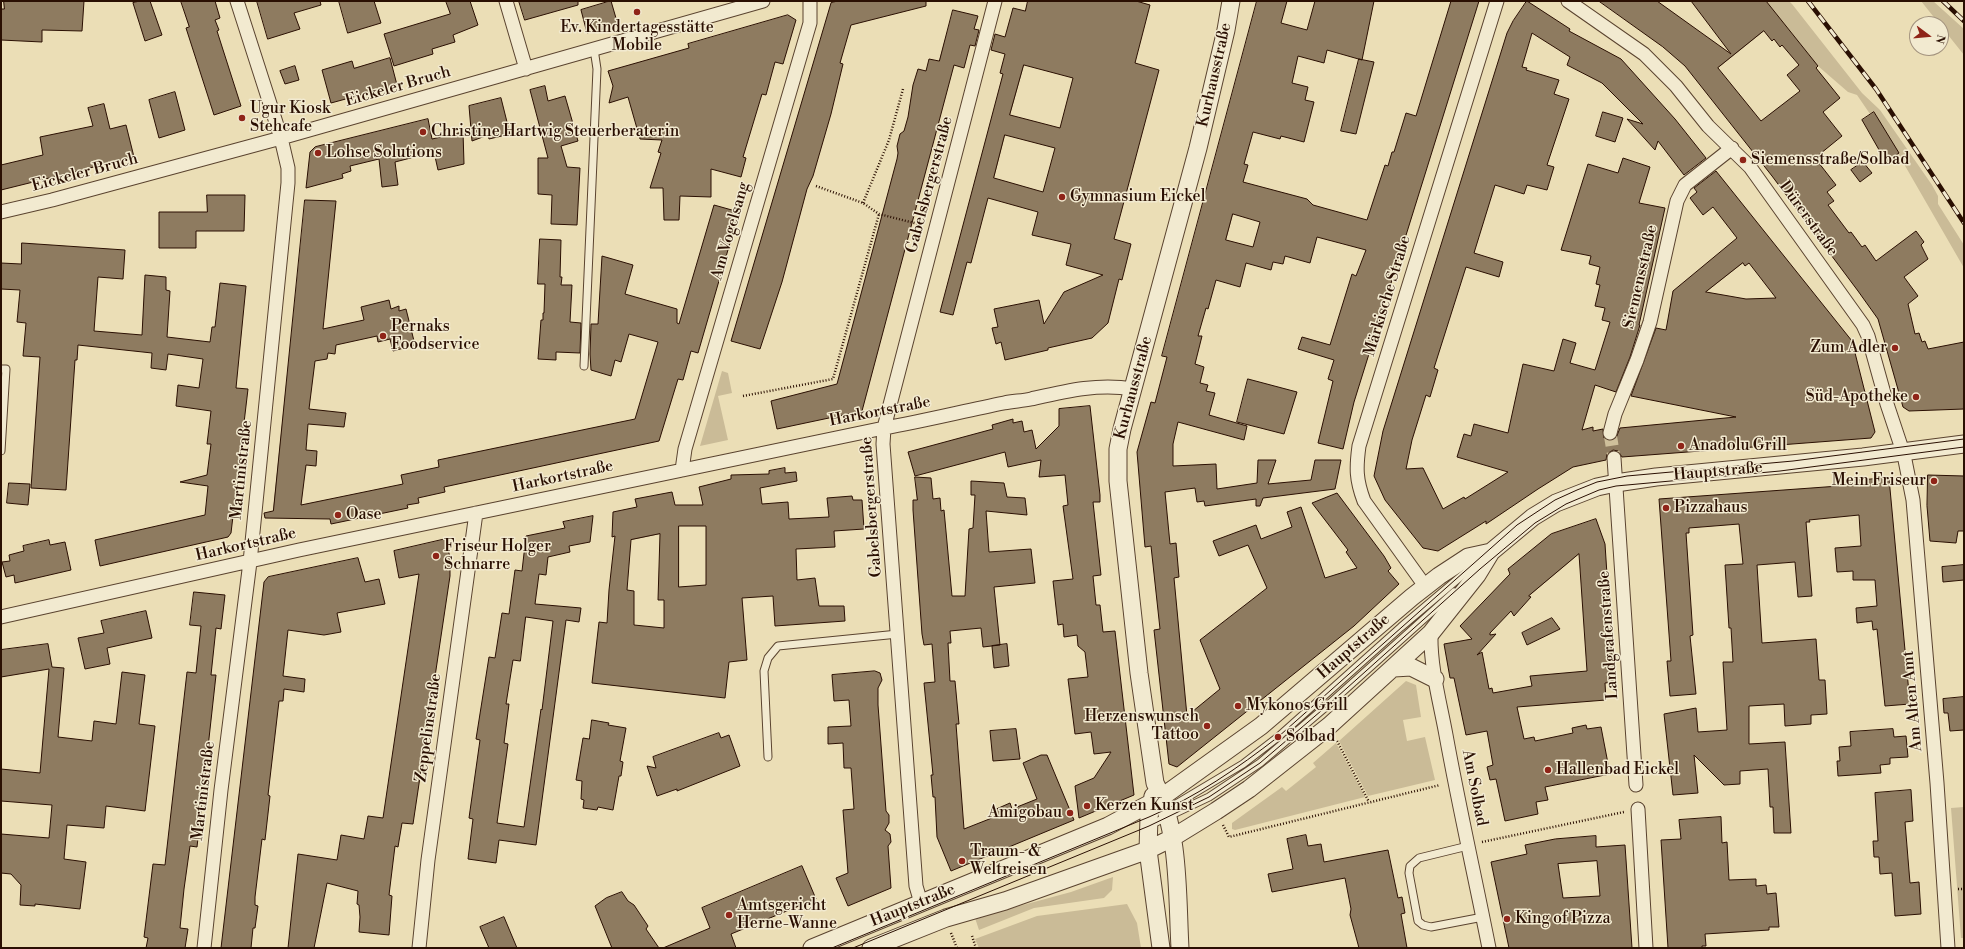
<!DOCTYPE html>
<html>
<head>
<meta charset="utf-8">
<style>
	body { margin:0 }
	#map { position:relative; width:1965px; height:949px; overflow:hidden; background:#ebdeb6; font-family:"Libre Bodoni",serif }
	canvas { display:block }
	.frame { position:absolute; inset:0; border:2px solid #2a0f02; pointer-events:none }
	.north { position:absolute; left:1909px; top:16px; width:40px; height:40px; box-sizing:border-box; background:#f2ead0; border:1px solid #a2927e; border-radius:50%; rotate:106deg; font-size:11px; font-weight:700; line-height:16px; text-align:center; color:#2a0f02 }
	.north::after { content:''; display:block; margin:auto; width:14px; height:18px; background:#8f2418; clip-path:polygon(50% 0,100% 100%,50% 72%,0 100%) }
</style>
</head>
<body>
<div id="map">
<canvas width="1965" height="949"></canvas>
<div class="frame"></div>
<div class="north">N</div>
</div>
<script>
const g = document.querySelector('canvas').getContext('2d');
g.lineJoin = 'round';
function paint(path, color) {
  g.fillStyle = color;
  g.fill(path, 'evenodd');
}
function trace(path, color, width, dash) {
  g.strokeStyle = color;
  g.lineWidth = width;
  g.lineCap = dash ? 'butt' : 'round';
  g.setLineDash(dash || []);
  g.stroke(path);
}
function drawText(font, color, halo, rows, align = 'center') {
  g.font = font + ' "Libre Bodoni",serif';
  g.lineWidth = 3;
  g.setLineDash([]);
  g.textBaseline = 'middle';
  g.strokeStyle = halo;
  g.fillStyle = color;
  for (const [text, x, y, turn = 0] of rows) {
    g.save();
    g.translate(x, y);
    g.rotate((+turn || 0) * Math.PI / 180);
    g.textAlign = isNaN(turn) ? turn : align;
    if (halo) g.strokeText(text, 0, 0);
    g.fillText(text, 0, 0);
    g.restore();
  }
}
paint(new Path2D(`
	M1766 1H1789L1792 4 1862 93 1880 110 1932 185 1938 196V204L1964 245V268L1874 112 1870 114 1857 95 1848 92 1818 66Z
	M1921 1H1933L1964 29V55Z
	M722 371 728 373 732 393 718 396 728 440 700 446Z
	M1406 681 1416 685 1421 717 1403 720 1407 741 1425 737 1435 780 1368 796 1339 741Z
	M1336 743 1365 797 1235 830 1232 829V823L1282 787 1286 791 1316 767 1313 763Z
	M1964 807V938H1961L1951 808Z
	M1113 877 1112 890 1104 898 1034 908 979 930 975 918 1071 892Z
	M1127 904 1137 923 1141 948H979L975 939 1037 916Z`), '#cabb97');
const building = new Path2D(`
	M4 1H84L82 31 42 30V42L1 40V9H4Z
	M140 1H150L162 35 145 41 133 3Z
	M181 1H215L220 18 215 20 219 30 217 31 241 106 214 115 186 28 189 27Z
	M257 1H320L321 5 294 13 300 29 268 39Z
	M339 1H374L381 23 348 33Z
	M446 1H470L478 25 453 35 455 42 432 49 433 54 394 66 384 34 450 14Z
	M519 1H578V5L525 20Z
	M611 1 618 25 587 33 581 10Z
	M838 1H926V6L851 25 840 63 843 64 831 114 813 176 807 189 782 282 760 349 731 341 831 3Z
	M1028 1H1136L1150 5 1135 63 1159 70 1114 239 1131 244 1122 280 1119 279 1108 323 1092 338 1048 348V350L1005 360 1001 342 996 344 992 328 998 327 994 309 1039 300 1044 324 1064 292 1103 275 1066 265 1071 244 1032 235 1038 212 988 198 971 263 967 262 953 315 940 312 1003 74 1000 73 1005 54 991 50 995 34 1005 37 1013 8 1025 11ZM1024 65 1073 78 1060 128 1010 115ZM1005 135 1055 148 1043 192 994 178Z
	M1257 1H1287L1281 23 1307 30 1315 1H1374L1362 60 1327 50 1324 63 1298 56 1292 83 1308 87 1305 100 1314 102 1304 142 1281 136 1280 139 1253 132 1244 164 1248 165 1243 182 1307 199 1313 205 1367 220 1385 165 1388 166 1392 152H1394L1406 113 1416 116 1451 1H1479L1354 402 1343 449 1318 443 1333 381 1328 379 1334 360 1298 349 1302 337 1330 345 1352 274 1356 276 1366 250 1317 237 1310 263 1285 256 1283 264 1273 262 1271 270 1246 263 1240 287 1216 280 1208 309 1206 308 1198 336H1202L1195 364 1204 367 1200 383 1208 385 1206 391 1215 393 1209 415 1247 426 1244 440 1178 422 1173 444V466L1216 464 1217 489 1257 483 1258 460H1276L1268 484 1311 480 1315 460H1341L1335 489 1263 498 1260 506H1256V499L1205 506 1204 501 1197 502 1195 488 1165 492 1170 544 1176 543 1179 577 1174 578 1187 716 1220 689 1200 640 1267 588 1248 545 1219 556 1213 541 1256 525 1261 539 1292 527 1287 512 1301 507 1325 578 1357 568 1346 552 1348 550 1312 503 1337 493 1384 556 1391 568 1388 571 1399 584 1354 626 1177 767 1169 764 1154 630 1160 629 1151 546 1145 547 1137 452 1151 402 1155 403 1167 357 1162 356ZM1233 214 1260 222 1253 247 1226 240Z
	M1527 1 1570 29 1569 31 1621 59 1675 119 1706 158 1684 175 1658 141 1655 150 1627 119 1643 124 1602 83 1567 65 1570 57 1532 33 1522 67 1527 68 1526 70 1559 80 1554 94 1569 99 1547 165 1554 167 1547 190 1527 185 1524 194 1495 185 1474 253 1503 262 1499 277 1466 267 1434 368 1438 370 1430 397 1426 395 1412 440 1406 469 1423 468 1443 509 1464 497 1465 499 1508 472 1457 457 1464 434 1471 436 1474 424 1508 433 1523 364 1554 371 1563 339 1576 343 1570 363 1595 370 1610 322 1602 320 1605 308 1595 306 1600 285 1596 284 1600 267 1589 264 1591 256 1561 250 1588 164 1618 173 1623 158 1650 167 1639 203 1665 208 1639 325H1640L1630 357 1616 392 1595 385 1582 430 1593 427V431L1603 429 1604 438 1612 441 1616 438 1620 428 1736 417 1631 396 1656 328 1666 330 1673 291 1737 238 1713 207 1703 215 1690 198 1697 192 1694 188 1716 171 1852 341 1875 432 1871 438 1622 457 1618 451 1613 450 1607 454 1606 460 1573 467 1538 489 1486 524V521L1438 551 1423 548 1385 500 1374 476 1383 431 1507 33 1513 21ZM1743 263 1745 266 1749 263 1776 298 1746 299 1706 292Z
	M1599 1H1657L1731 54 1691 1H1766L1818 66 1816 68 1840 98 1823 112 1842 136 1815 158 1836 185 1827 192 1834 201 1828 205 1849 233 1851 232 1862 247 1865 245 1876 261 1916 231 1924 242 1921 245 1928 259 1904 277 1918 296 1908 304 1915 334 1919 333 1922 342 1925 341 1928 349 1964 342V409L1909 411 1903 407 1878 319 1858 291 1772 176 1685 66 1663 47ZM1764 31 1772 41 1774 39 1780 47 1782 45 1799 65 1787 75 1800 91 1761 121 1718 68Z
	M953 10 978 16 974 29 979 30 975 46 970 45 964 68 954 65 862 411 777 429 771 401 837 384 897 159 898 153 897 146 900 134 904 131 908 117 913 85 918 69 926 71 929 59 939 61Z
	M788 15 796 20 783 64 775 62 766 95 762 94 743 157 746 158 741 177 711 169V197L680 196 679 220H664L663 188H650L661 153 658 152 662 140 640 139 628 97 609 103 613 86 608 71 689 48 688 44Z
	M390 58 397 85 331 103 322 70 352 61 354 68Z
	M1359 59 1374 62 1356 134 1341 131Z
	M295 66 299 80 285 84 280 71Z
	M545 86 548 101 565 96 578 141 561 146 567 167 580 168 577 225 551 224 552 195 538 194V158H548L530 90Z
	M175 92 185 130 159 138 149 100Z
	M501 98 510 134 489 139 488 135 472 141 469 106Z
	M104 104 110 129 126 125 134 157 1 190V165L43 155 40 137 93 126 88 108Z
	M1603 112 1623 118 1615 142 1596 136Z
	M1874 112 1899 153 1886 162 1862 120Z
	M428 119 432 139 463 132 464 164 438 170 434 152 395 162 398 185 382 187 379 159 350 166 351 171 342 174 343 178 306 188 310 152 315 147Z
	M1863 162 1872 173 1860 182 1851 170Z
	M207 195H245L244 231H196V248H159V212H207Z
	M305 200 336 201 323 329 364 320 361 307 389 300 391 309 399 306V311L406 309 415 345 393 351 390 339 378 342 377 336 336 345 335 354 328 353 327 359 315 361 309 409 346 413 344 427 308 424 306 450 317 451 316 466 306 465 301 505 403 484 401 475 439 467 438 460 635 419 658 342 629 334 621 362 615 360 611 376 591 370 590 354 591 324H598L602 256 633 265 625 294 677 309V323L679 324 714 205 739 212 698 353 691 351 683 380 678 379 659 441 444 487 445 492 418 498 419 503 407 505 408 508 331 524 330 519 265 518 264 513 273 511Z
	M540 239 561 240 560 277H562L561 285H572L570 322 581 323 580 353 556 352V360L538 359 541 320H543V313H544L545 284H538Z
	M22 243 125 250 123 279 98 277 94 331 142 335 145 275 166 277V290L170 291 167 337 210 342 212 327H215L220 283 246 286 236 388 248 389 231 533 228 537 100 566 95 540 205 515 208 486 180 482 207 475 211 444H207L211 411 176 406 178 385 199 388 203 359 168 354 166 370 151 368 152 353 78 345 77 360H75L66 490 31 488 40 357 23 356 26 323 17 322 20 290 1 289V263L21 264Z
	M1248 379 1297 392 1284 434 1237 422Z
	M1090 406 1100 495V502H1093L1101 575 1093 576 1096 605H1100L1103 632 1115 631 1134 795 1079 818 1075 786 1094 778 1111 752 1094 754 1091 732 1075 734 1068 679 1088 677 1085 652 1078 646 1077 635 1064 637 1063 624 1058 625 1053 581 1073 579 1063 506 1068 505 1065 475 1039 477 1041 460 1008 467 1005 452 915 476 908 452 993 429 992 425 1013 419V423L1022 421 1024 432 1032 430 1036 449 1059 426V409Z
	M785 468V473L796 472 797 481 760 488 762 504 788 502 789 519 829 517 827 498 852 496 853 500H862L864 529 834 531 835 547 796 549 797 580 815 578 819 606H844L845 621 775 626 773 596 742 598 747 660 729 662 725 698 592 683 599 622 607 623 609 590 615 536 612 537 613 512 637 507 635 499 672 492 675 505H703L699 487 731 479V475L769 474V471ZM679 526H706V585L679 587ZM660 534 658 600H664V628L634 625V591L627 590 631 540Z
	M1928 475 1964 476V531H1958L1956 543 1930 541 1927 506Z
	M915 477 931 478 933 499 940 498 941 511 944 510 952 596H965L969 529 973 528 975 495H971V481L1004 483 1007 497 1025 498 1027 515 986 511 989 552 1031 549 1035 583 994 587 1000 645 983 647 981 628 950 631 951 643H948L950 681H955L959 724H956L964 829 997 816 994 810 1010 803 1012 809 1037 799 1023 763 1041 755H1047L1074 820 951 871 937 837 935 797H933L931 775H933L924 683 935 682 932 644 924 645 922 634 913 510V500H917Z
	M1889 478 1910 704 1885 706 1877 629 1873 630 1872 621 1857 623 1856 608 1877 606 1875 580H1853V571L1837 572 1835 548 1861 546 1859 515 1809 520 1810 522H1806L1812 596 1798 597 1795 562 1757 565 1762 643 1816 639 1819 680H1825L1827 714 1811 715V724L1785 726 1784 704 1749 706V744L1785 742 1791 833H1774L1773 807H1770L1768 769 1740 771V784L1724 785 1694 755 1698 793 1673 795 1664 714 1696 708 1698 732 1727 730 1723 662H1733L1731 628H1729L1725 565 1743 564 1739 524 1689 528V533H1686L1693 635 1690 636 1696 694 1670 696 1667 661H1671L1659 499 1839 486V482Z
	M9 483 30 484 28 505 7 503Z
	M593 516 590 542 569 546 570 552 548 557 546 575 539 574 535 604 581 608 579 622 566 620 536 845 499 840 496 863 468 859 473 819 469 818 480 740 476 739 489 657 495 658 502 613 509 614 515 570 522 571 526 536 565 528 563 522ZM526 617 553 621 542 710 541 709 524 827 497 823 508 744 504 743 509 704H506L513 660 520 661Z
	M1596 519 1605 544 1614 682 1605 683 1606 700 1517 707 1524 739 1534 737 1535 741 1573 733 1572 728 1586 725 1587 729 1601 727 1610 774 1545 787 1548 800 1536 802 1538 814 1505 821 1496 779 1490 780 1487 767 1493 765 1487 731 1466 735 1454 678H1450L1444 644 1472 639 1460 626 1510 574 1508 569 1551 534ZM1579 554 1587 671 1530 676 1532 686 1493 693 1492 688 1489 689 1482 652 1477 655 1496 634 1490 635V633L1511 611 1514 616 1531 597 1529 596Z
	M446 539 450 558V576L413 824 402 823 398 847 395 846 389 895 392 896 389 935 359 932 360 917 359 905 357 904 358 891 327 883 314 948H288L298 854 337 860 341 835 364 839 368 816 383 818 419 574 399 578 394 551Z
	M49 540 50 545 65 542 71 570 15 583 14 575 6 577 2 562 10 561 9 555 24 551 23 546Z
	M358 558 365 582 379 579 385 604 337 613 341 632 324 635 288 630 283 676 305 679 304 692 284 689 283 701H279L268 795 270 796 265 840 262 839 255 897V905L258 906 255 928H253L251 948H221L264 582 268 577Z
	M1964 565V580L1943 582 1942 567Z
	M194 592 225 595 221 629 216 628 211 675H216L197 847 190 846 184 889 180 928 188 929 185 948H146L148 938 144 937 153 864 165 865 187 672 196 673 201 626 190 625Z
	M146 611 152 638 107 648 110 664 85 669 78 638 104 633 101 621Z
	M1552 618 1560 629 1527 645 1522 633Z
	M48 644 52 667 64 668 58 737 92 741 94 721 116 724 122 672 145 675 139 724 155 726 145 811 106 806 104 828 67 825 64 859 86 862 80 909 35 904V906L20 905 21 885 11 874 1 873V834L49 838 52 805 1 801V769L40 773 49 669 1 677V650Z
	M1007 644 1009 666 994 668 992 646Z
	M875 671 880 673 882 680 878 688V705L886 811 889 815V823L885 830 890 834 891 842 888 846 891 888 848 906 836 878 848 873 843 810 854 809 851 768H844L843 743 828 744V727L851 726 849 700 834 701 832 675Z
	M1964 697V730L1950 731 1948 713H1944L1943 699Z
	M592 720 609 723 608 725 626 728 620 761 623 762 621 776H619L613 810 598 807 597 810 583 808 584 800 581 799 582 781 576 780 583 738 589 739Z
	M1016 729 1020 759 993 761 990 731Z
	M1893 729 1894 737 1906 736 1908 757 1890 758V764L1880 765 1881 773 1838 776 1837 761H1840L1839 747 1851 746 1850 732Z
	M719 733 721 738 729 735 740 766 677 791V789L657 796 647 766 656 768 653 757Z
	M1911 790 1913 821 1905 822 1910 883 1919 882 1921 914 1895 916 1892 873 1880 874 1879 857H1874L1873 841H1878L1875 793Z
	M1721 817 1722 843 1727 842 1729 880 1756 879V886L1766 885 1767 894 1776 893 1779 927H1769V930L1705 934 1706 946H1702V948H1668L1661 840 1681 839 1679 820Z
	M1306 835 1308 846 1321 844 1324 862 1388 850 1398 898 1402 897 1405 913 1401 914 1407 948H1359L1350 915 1351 909 1345 878 1272 892 1268 874 1293 869 1287 839Z
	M1596 836V847L1625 845 1632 948H1509L1491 862 1527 854 1525 845 1555 839ZM1597 861 1600 896 1563 898 1558 864Z
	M802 866 816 899 731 934 736 948H663L710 928 702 908Z
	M622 892 628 901 634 905 648 926 646 929 659 948H612L595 906 606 898Z
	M504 917 517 948H489L480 927Z`);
paint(building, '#8e7b60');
trace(building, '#2a0f02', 1);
trace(new Path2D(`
	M1610 433 1614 458`), '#cebf9b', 13, [13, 6]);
const service = new Path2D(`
	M584 366 597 69 594 49
	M1 369H6L1 451
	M768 757 764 671 768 658 778 646 898 634
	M1166 810 1243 764 1278 737 1401 627 1478 562
	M1150 825 1209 797 1260 763 1328 705 1454 592
	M1468 846 1419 858 1410 866 1409 873 1418 921 1423 925 1431 927 1483 917`);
const minor = new Path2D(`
	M506 1 526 69
	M1568 1 1644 54 1676 86 1708 126 1750 167 1863 325 1868 336 1887 404 1904 455 1913 500 1937 783 1948 948
	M1 212 52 200 281 138 763 1
	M1610 433 1615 414 1637 360 1650 322 1677 201 1685 185 1732 148
	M1614 458 1636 785
	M682 470 685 449 810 23V1
	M1425 586 1364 501C1356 480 1356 468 1359 446L1497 1
	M1 617 299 550 884 428C924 421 964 411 1004 403 1013 401 1022 401 1031 399 1066 391 1098 383 1133 389
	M1431 633C1430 667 1440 702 1446 735 1459 807 1475 877 1489 948
	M1638 809 1646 948
	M921 903 916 886 883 444 884 428 995 1
	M204 948 221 790 250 562 288 183V168L281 138 237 1
	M419 948 428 860 476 513`);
const tertiary = new Path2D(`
	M1394 668 1411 667 1435 679
	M1153 796 1149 817 1148 850 1161 948
	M812 948 1108 826 1162 797 1261 726 1412 597 1439 576 1468 557 1491 552
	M871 948 946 918 1005 901 1148 850 1172 838 1216 811 1249 789 1329 726 1431 633 1477 575 1491 552 1533 517 1556 503 1597 487 1616 483 1656 477 1863 457 1964 444
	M1180 948C1177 895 1180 831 1155 783L1139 673 1118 481V449L1122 429 1198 148 1226 30 1231 1`);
trace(service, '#5a432f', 9);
trace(minor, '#5a432f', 15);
trace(tertiary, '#5a432f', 19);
trace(new Path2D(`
	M816 186 863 203 879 214 922 225
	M863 203 889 140 903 89
	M743 396 833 379 879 214
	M1337 741 1369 802
	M1223 825 1229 837 1440 785
	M1482 842 1624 812
	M1958 889H1964
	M951 933 957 948
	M972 936 976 948`), '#2a0f02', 2.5, [1, 2]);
trace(service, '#f2ead0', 7);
trace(minor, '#f2ead0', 13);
trace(tertiary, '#f2ead0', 17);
trace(new Path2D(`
	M832 948 1149 817C1196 797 1238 768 1278 737L1517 525 1555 500 1577 490 1597 482 1627 476 1793 461 1964 439
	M853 948 1149 826 1209 797 1260 763 1328 705 1480 569 1535 523 1566 504 1599 490 1616 486 1780 471 1964 447`), '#2a0f02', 1);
const rail = new Path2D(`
	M1808 1 1876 89 1964 223
	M1943 1 1964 21`);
trace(rail, '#2a0f02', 4.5);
trace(rail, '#f2ead0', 3, [9]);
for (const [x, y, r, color] of [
	[637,12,4,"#8f2418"],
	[242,118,4,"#8f2418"],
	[423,132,4,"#8f2418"],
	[318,153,4,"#8f2418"],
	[1743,160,4,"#8f2418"],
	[1062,197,4,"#8f2418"],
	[383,336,4,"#8f2418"],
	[1895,348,4,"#8f2418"],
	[1916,397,4,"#8f2418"],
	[1681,446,4,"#8f2418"],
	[1934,481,4,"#8f2418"],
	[1666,508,4,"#8f2418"],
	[338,515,4,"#8f2418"],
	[436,556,4,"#8f2418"],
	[1238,706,4,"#8f2418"],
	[1207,726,4,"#8f2418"],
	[1278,737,4,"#8f2418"],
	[1548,770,4,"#8f2418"],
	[1087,806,4,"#8f2418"],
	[1070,813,4,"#8f2418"],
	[962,861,4,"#8f2418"],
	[729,915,4,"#8f2418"],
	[1507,919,4,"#8f2418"]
]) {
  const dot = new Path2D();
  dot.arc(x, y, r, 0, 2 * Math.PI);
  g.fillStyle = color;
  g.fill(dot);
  trace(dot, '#f2ead0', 1.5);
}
drawText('16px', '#2a0f02', '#f2ead0', [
	["Ev. Kindertagesstätte",637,28,"center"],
	["Mobile",637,46,"center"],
	["Ugur Kiosk",250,109],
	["Stehcafe",250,127],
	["Christine Hartwig Steuerberaterin",431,132],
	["Lohse Solutions",326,153],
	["Siemensstraße/Solbad",1751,160],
	["Gymnasium Eickel",1070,197],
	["Pernaks",391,327],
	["Foodservice",391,345],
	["Zum Adler",1887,348,"right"],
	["Süd-Apotheke",1908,397,"right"],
	["Anadolu Grill",1689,446],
	["Mein Friseur",1926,481,"right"],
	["Pizzahaus",1674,508],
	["Oase",346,515],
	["Friseur Holger",444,547],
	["Schnarre",444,565],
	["Mykonos Grill",1246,706],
	["Herzenswunsch",1199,717,"right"],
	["Tattoo",1199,735,"right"],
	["Solbad",1286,737],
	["Hallenbad Eickel",1556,770],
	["Kerzen Kunst",1095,806],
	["Amigobau",1062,813,"right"],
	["Traum- &",970,852],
	["Weltreisen",970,870],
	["Amtsgericht",737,906],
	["Herne-Wanne",737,924],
	["King of Pizza",1515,919]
], 'left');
drawText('16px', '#2a0f02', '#f2ead0', [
	["Kurhausstraße",1215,75,-77],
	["Eickeler Bruch",398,87,-16],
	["Eickeler Bruch",85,173,-15],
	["Gabelsbergerstraße",930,185,-75],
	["Dürerstraße",1808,219,54],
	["Am Vogelsang",731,231,-74],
	["Siemensstraße",1641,277,-77],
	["Märkische Straße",1388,296,-73],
	["Kurhausstraße",1134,388,-75],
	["Harkortstraße",880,412,-11],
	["Martinistraße",242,470,-84],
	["Hauptstraße",1718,472,-5],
	["Harkortstraße",563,477,-12],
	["Gabelsbergerstraße",872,507,-94],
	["Harkortstraße",246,545,-13],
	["Landgrafenstraße",1609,635,-94],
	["Hauptstraße",1354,647,-41],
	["Am Alten Amt",1913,701,-95],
	["Zeppelinstraße",429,728,-82],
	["Am Solbad",1474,788,79],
	["Martinistraße",204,791,-83],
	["Hauptstraße",913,906,-22]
]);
</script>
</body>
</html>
